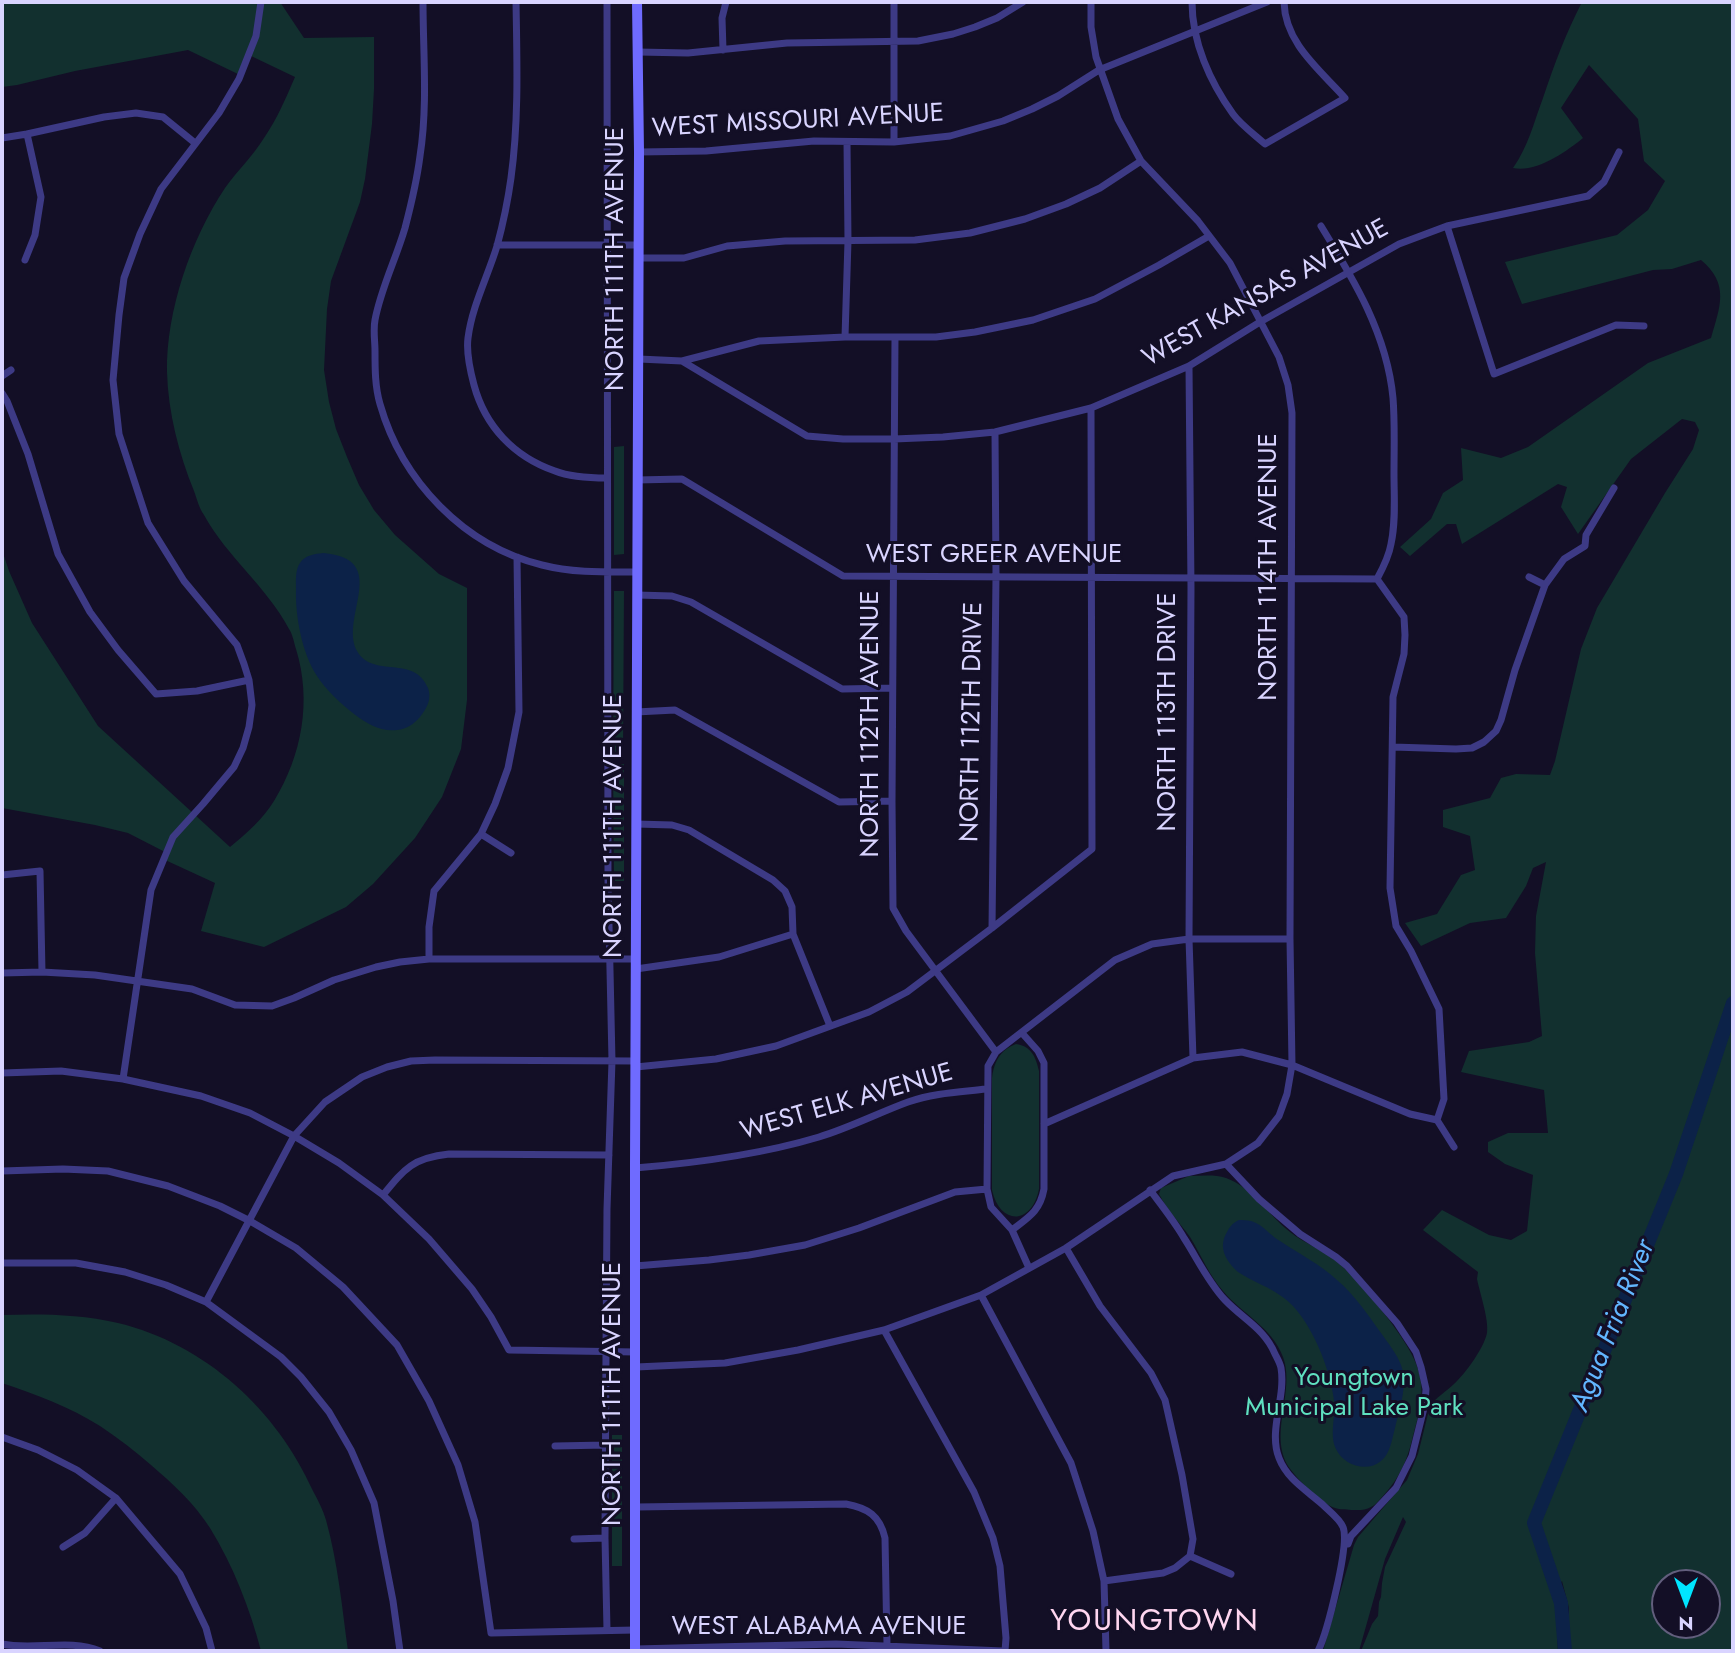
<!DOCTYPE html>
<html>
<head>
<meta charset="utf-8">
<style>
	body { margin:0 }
	#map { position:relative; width:1735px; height:1653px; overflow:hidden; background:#130f26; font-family:Jost,sans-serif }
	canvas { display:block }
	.frame { position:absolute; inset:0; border:4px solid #d9d4ff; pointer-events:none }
	.north { position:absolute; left:1651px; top:1569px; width:70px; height:70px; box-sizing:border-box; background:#130f26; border:2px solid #625e7d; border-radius:50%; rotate:180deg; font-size:19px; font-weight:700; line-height:28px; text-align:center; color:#d9d4ff }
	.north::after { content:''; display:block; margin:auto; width:24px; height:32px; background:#00e5ff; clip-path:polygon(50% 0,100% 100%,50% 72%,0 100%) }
</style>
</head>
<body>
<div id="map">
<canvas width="1735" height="1653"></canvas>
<div class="frame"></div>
<div class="north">N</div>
</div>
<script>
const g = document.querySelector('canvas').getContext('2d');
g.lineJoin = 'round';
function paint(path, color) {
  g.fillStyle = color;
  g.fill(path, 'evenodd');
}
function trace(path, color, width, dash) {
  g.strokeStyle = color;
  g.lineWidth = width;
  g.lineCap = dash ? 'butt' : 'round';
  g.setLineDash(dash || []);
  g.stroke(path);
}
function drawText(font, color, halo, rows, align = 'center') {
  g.font = font + ' Jost,sans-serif';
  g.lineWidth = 6;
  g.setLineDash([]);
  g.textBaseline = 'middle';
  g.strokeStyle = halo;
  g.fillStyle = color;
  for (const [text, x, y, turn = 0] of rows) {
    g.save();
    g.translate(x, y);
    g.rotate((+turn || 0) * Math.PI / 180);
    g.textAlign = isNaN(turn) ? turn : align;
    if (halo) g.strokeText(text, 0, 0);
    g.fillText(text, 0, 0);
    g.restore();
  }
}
paint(new Path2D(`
	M2 2H280L304 38 374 37V89L372 124 365 179 360 202 331 281 327 309 324 370 329 402 336 429 347 457 359 485 374 510 395 535 439 574 467 588V700L461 749 442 797 415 838 373 884 346 907 264 947 201 931 215 883 163 859 165 852 128 833 95 825 2 808V550L9 571 32 623 98 726 230 847C247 833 263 819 274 801 302 755 312 701 296 649 294 643 293 635 289 629 267 587 227 557 204 515 199 508 197 499 194 491 179 454 168 412 167 372 166 311 191 239 225 188 237 171 253 156 264 138 277 119 286 98 295 77L249 55 240 75 188 50 75 71 17 85 2 87Z
	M1582 2H1733V1651H1569V1608L1562 1581 1555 1592 1558 1651H1361L1372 1624 1378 1616 1379 1602 1381 1597 1382 1583 1385 1567 1406 1522 1403 1517 1385 1559 1359 1651H1323L1354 1545 1358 1537 1407 1480 1418 1454 1430 1406C1436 1397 1446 1392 1454 1384 1465 1374 1484 1348 1487 1333 1489 1319 1480 1294 1477 1279L1478 1272 1423 1230 1442 1210 1489 1235 1511 1240 1527 1231 1533 1175 1505 1164 1488 1152V1142L1508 1133H1548L1544 1090 1461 1072 1469 1051 1529 1042 1542 1036 1535 953 1536 916 1546 862 1533 868 1526 886 1506 918 1470 923 1421 946 1405 923 1437 914 1461 875 1475 870 1470 836 1443 827V810L1490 798 1501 778 1516 774 1550 775 1555 761 1581 649 1597 608 1665 493 1693 449 1699 430 1695 422 1682 419 1631 459 1578 534 1561 507 1567 487 1558 484 1462 544 1456 524H1447L1410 556 1400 547 1431 519 1443 493 1463 480 1461 448 1501 458 1528 447 1648 363 1711 338C1720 307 1730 284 1701 260L1672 269 1653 270 1522 304 1505 262 1617 235 1648 210 1665 181 1644 161 1638 119 1589 65 1561 108 1583 138C1566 152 1536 173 1513 168 1528 147 1534 122 1543 98 1554 65 1566 33 1582 2ZM1665 1583H1707V1625H1665Z
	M624 446V554L614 555V447Z
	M614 591H624L623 753H613Z
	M613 764H624V881H614Z
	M1016 1044C1031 1046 1036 1057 1039 1071V1189C1032 1225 1000 1226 992 1190V1078C994 1062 1000 1050 1016 1044Z
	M1189 1176C1201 1176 1214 1174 1226 1178 1252 1187 1269 1216 1290 1232 1304 1243 1321 1249 1335 1260 1358 1279 1402 1332 1414 1359 1427 1388 1421 1407 1413 1436 1407 1461 1400 1477 1383 1496 1379 1500 1376 1505 1371 1507 1365 1511 1357 1510 1351 1510 1346 1509 1340 1510 1335 1508 1321 1503 1300 1482 1291 1470 1266 1437 1296 1393 1283 1357 1272 1327 1242 1314 1223 1291 1209 1275 1201 1255 1190 1237 1180 1223 1167 1210 1159 1194L1161 1188Z
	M2 1315C41 1314 79 1314 118 1323 205 1344 277 1410 313 1491 318 1500 323 1510 326 1520 338 1563 342 1607 348 1651H261C250 1609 233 1565 210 1528 194 1503 173 1484 151 1465 135 1451 118 1438 100 1426 70 1407 35 1394 2 1383Z
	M612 1435H622V1566H612Z`), '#12302f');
paint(new Path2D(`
	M323 553C392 559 339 617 357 651 373 679 414 654 428 688 432 699 427 708 420 717 414 724 407 729 397 730 381 732 367 724 354 714 341 704 326 690 317 676 302 654 295 615 296 589 296 581 295 570 300 563 305 555 315 554 323 553Z
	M1239 1220C1261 1219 1264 1231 1280 1241 1299 1254 1320 1264 1337 1280 1354 1294 1368 1315 1381 1333 1388 1343 1397 1354 1401 1365 1408 1385 1400 1408 1395 1428 1392 1439 1390 1454 1381 1461 1367 1473 1343 1465 1336 1449 1329 1435 1336 1416 1334 1401 1331 1370 1310 1317 1284 1298 1270 1287 1253 1282 1238 1272 1225 1260 1218 1247 1227 1232 1231 1225 1233 1223 1239 1220Z`), '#0c2248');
trace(new Path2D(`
	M1565 1651 1561 1603 1534 1523 1676 1174 1733 1003`), '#0c2248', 14);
trace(new Path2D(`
	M423 2C423 52 428 105 420 156 417 180 411 205 405 228 396 259 381 288 375 320 373 330 375 341 375 351 375 369 375 387 380 404 402 481 464 546 542 565 573 573 606 572 637 572
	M516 2C517 60 519 120 511 178 508 200 503 224 497 246 488 276 472 306 468 338 466 353 470 370 474 385 485 426 514 457 555 471 570 477 591 478 607 478
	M1192 2C1192 42 1210 82 1233 114 1241 125 1255 135 1265 144L1345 98C1319 69 1285 43 1284 2
	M723 50 722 18 726 2
	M638 52 688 53 787 43 918 41 953 34 975 27 997 18 1023 2
	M2 138 27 134 104 117 136 113 163 117 195 143
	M894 142V2
	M639 152 706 151 814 141 894 142 950 136 1003 121 1032 109 1058 96 1099 70 1267 2
	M1321 226C1354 280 1387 334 1393 398 1395 423 1394 449 1394 474 1394 497 1396 521 1391 544 1389 556 1383 568 1377 579
	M1447 226 1494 374 1616 325 1644 326
	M497 245H639
	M639 258H684L727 246 785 241 915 240 970 233 1025 219 1066 204 1100 188 1141 161
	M25 260 35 235 41 197 27 134
	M845 337 848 241 847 142
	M895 337 892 801 893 908 906 931 996 1052
	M639 359 682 361 807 436 843 439H894L943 437 995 432 1091 408 1189 366 1260 322 1399 244 1447 226 1588 196 1604 182 1619 152
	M682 361 759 341 845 337H936L975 332 1033 320 1095 299 1159 265 1209 236
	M1189 366 1191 588 1189 939 1193 1058
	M2 376 11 370
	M2 393 7 401 28 454 58 554 90 612 118 650 156 694 197 691 249 680
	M637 480 682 479 843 576 1377 579
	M1529 577 1545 585
	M1377 579 1404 617 1405 635 1404 654 1393 697 1390 888 1396 926 1411 951 1439 1009 1444 1099 1437 1120 1454 1147
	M637 595 672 596 691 602 842 689 892 688
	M636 712 675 710 839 802 892 801
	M1393 747 1456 749 1472 748 1484 742 1496 731 1501 720 1515 670 1545 585 1564 559 1585 546 1586 535 1614 488
	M636 824 672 825 689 830 773 880 785 891 792 907 793 934 830 1026
	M481 834 511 853
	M2 875 40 871 42 972
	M992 928 996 576 995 432
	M429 959V927L434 891 481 834 495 804 508 768 519 712 517 557
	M636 969 719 957 793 934
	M2 973 42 972 95 975 192 989 235 1005 272 1006 294 998 334 980 376 967 400 962 429 959H636
	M636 1067 716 1059 776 1046 869 1012 907 992 992 928 1092 849 1091 408
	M2 1073 61 1071 123 1079 201 1096 250 1113 294 1136 339 1163 383 1195 429 1239 472 1289 491 1317 509 1350 636 1352
	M123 1079 151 890 173 837 203 804 234 767 243 748 249 727 252 705 249 680 244 664 237 645 184 581 148 523 119 434 113 380 119 315 124 278 140 234 161 189 219 113 239 79 256 36 261 2
	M1044 1124 1193 1058 1242 1052 1292 1065 1410 1114 1437 1120
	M1226 1164 1259 1199 1300 1234 1336 1257 1347 1266 1397 1323 1416 1352 1421 1367 1426 1389 1425 1404 1412 1456 1396 1488 1351 1536 1348 1544
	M635 1168C697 1163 759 1155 819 1137 849 1128 878 1113 908 1102 933 1093 960 1092 986 1089
	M2 1171 63 1169 108 1171 168 1186 220 1206 250 1221 296 1248 343 1287 397 1345 429 1401 458 1465 475 1522 491 1633 635 1630
	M1150 1190C1162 1206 1174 1221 1184 1238 1197 1258 1208 1282 1225 1300 1243 1319 1265 1329 1275 1354 1277 1358 1280 1363 1281 1368 1286 1398 1268 1430 1279 1458 1287 1479 1306 1490 1322 1504 1328 1510 1340 1519 1343 1527 1350 1544 1327 1633 1318 1651
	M383 1195C405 1168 413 1158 449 1154L609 1155
	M1012 1230C1029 1217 1040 1211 1044 1189V1063L1038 1051 1022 1033
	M1066 1248 1100 1306 1151 1373 1165 1400 1182 1475 1193 1539 1190 1556
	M2 1263H76L125 1272 166 1285 206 1302 281 1357 301 1377 329 1412 351 1450 374 1503 393 1601 400 1651
	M635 1266 709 1260 749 1255 805 1245 859 1228 955 1192 987 1189
	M1029 1268 1012 1230 991 1207 987 1189 988 1066 996 1052 1115 960 1152 944 1189 939H1290
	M981 1295 1071 1463 1093 1531 1104 1581 1106 1651
	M206 1302 294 1136 325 1102 362 1077 387 1067 411 1061 435 1060 636 1061
	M884 1330 974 1492 993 1538 1000 1566 1006 1638 1005 1651
	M636 1367 725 1363 798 1350 884 1330 981 1295 1066 1248 1173 1176 1226 1164 1258 1143 1279 1116 1287 1094 1292 1065 1290 939 1292 413 1288 385 1279 357 1230 263 1198 221 1141 161 1118 119 1096 57 1091 27V2
	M2 1437 38 1450 77 1470 116 1498 180 1574 206 1628 212 1651
	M555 1446 606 1445
	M636 1507 846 1504C868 1508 880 1516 885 1538L887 1645
	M574 1539 605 1538
	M63 1547 85 1533 116 1498
	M1104 1581 1163 1573 1175 1568 1190 1556 1231 1574
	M607 1630 605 1538 606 1351 607 1209 612 1061 608 879 607 2
	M2 1644C34 1651 69 1638 100 1651
	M635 1649 836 1644 1003 1651`), '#3d3a85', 7);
trace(new Path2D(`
	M635 1651V1164L639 152 637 2`), '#6f6bff', 10);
drawText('26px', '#d9d4ff', '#130f26', [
	["WEST MISSOURI AVENUE",798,122,-3],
	["NORTH 111TH AVENUE",617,259,-90],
	["WEST KANSAS AVENUE",1266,294,-29],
	["WEST GREER AVENUE",994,556],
	["NORTH 114TH AVENUE",1270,567,-90],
	["NORTH 113TH DRIVE",1169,712,-90],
	["NORTH 112TH DRIVE",973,722,-89],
	["NORTH 112TH AVENUE",872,724,-90],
	["NORTH 111TH AVENUE",615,826,-90],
	["WEST ELK AVENUE",847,1103,-16],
	["NORTH 111TH AVENUE",614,1394,-90],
	["WEST ALABAMA AVENUE",819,1628]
]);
drawText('26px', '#5fe0c0', '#130f26', [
	["Youngtown",1354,1379],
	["Municipal Lake Park",1354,1409]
]);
drawText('italic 28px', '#62b6ff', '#130f26', [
	["Agua Fria River",1614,1326,-68]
]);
g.letterSpacing = '2px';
drawText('30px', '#ffd6f0', '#130f26', [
	["YOUNGTOWN",1155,1623]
]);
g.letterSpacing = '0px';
</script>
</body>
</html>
